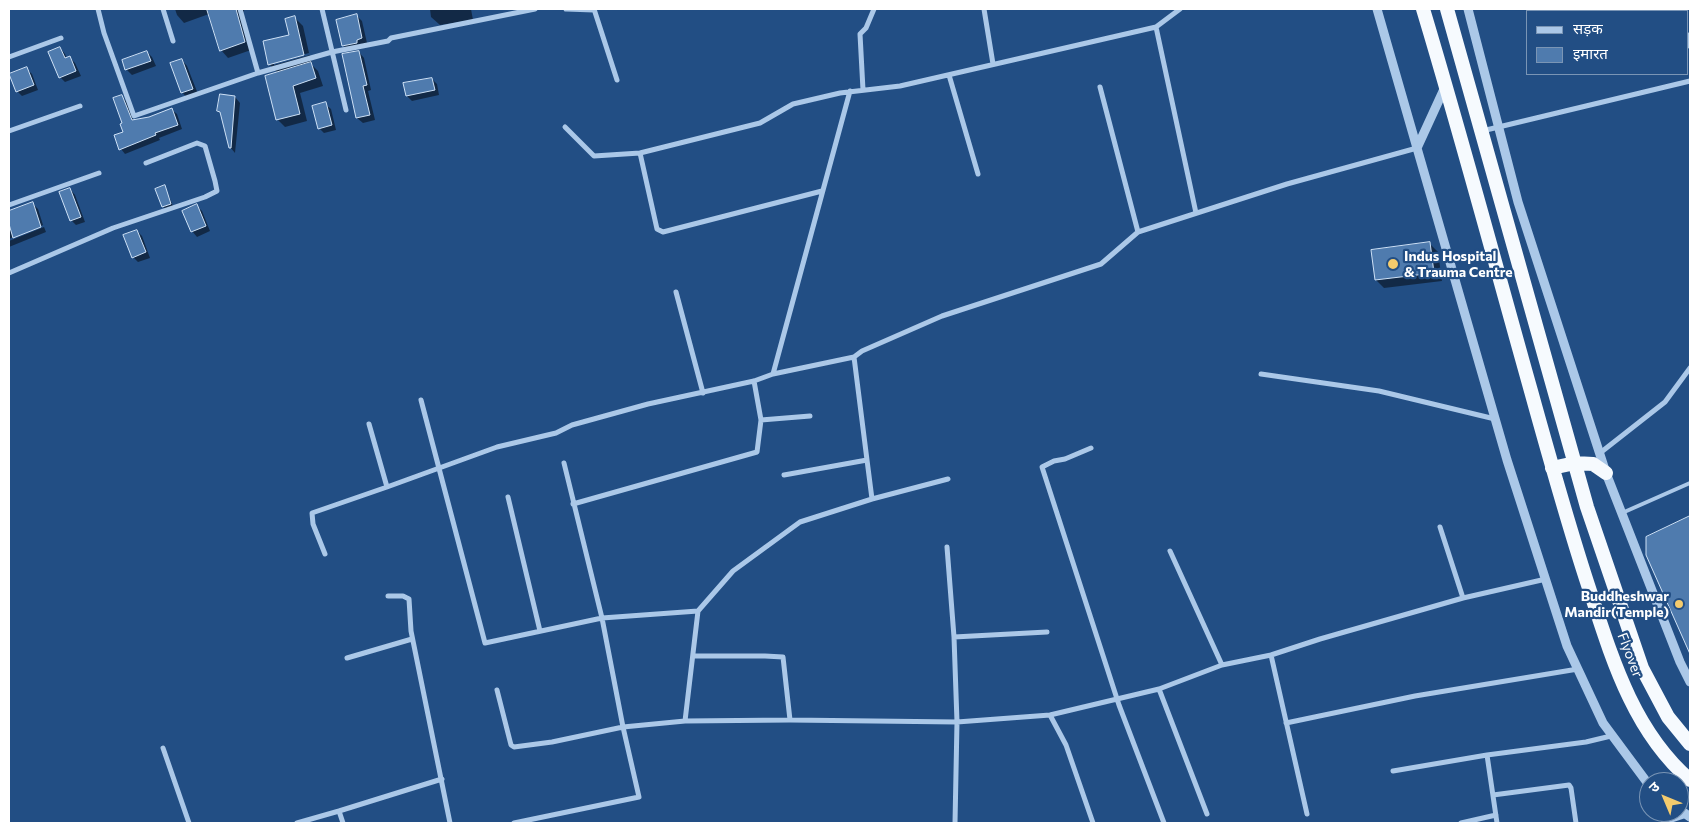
<!DOCTYPE html>
<html>
<head>
<meta charset="utf-8">
<style>
	body { margin:0 }
	#map { position:relative; width:1699px; height:832px; overflow:hidden; background:#224e84; font-family:Commissioner,"Noto Sans Devanagari",sans-serif }
	canvas { display:block }
	.frame { position:absolute; inset:0; border:10px solid #fff; pointer-events:none }
	.legend { position:absolute; left:1526px; top:10px; width:162px; height:65px; box-sizing:border-box; background:#224e84; border:1px solid #7a95b5; margin:0; padding:6px 9px; list-style:none; font-size:15px; color:#fff }
	.legend li { display:flex; align-items:center; gap:10px; height:25px }
	.legend b { width:25px; border:1px solid #7a95b5 }
	.north { position:absolute; left:1639px; top:772px; width:50px; height:50px; box-sizing:border-box; background:#224e84; border:1px solid #7a95b5; border-radius:50%; rotate:315deg; font-size:14px; font-weight:700; line-height:20px; text-align:center; color:#fff }
	.north::after { content:''; display:block; margin:auto; width:18px; height:22px; background:#f4cb6d; clip-path:polygon(50% 0,100% 100%,50% 72%,0 100%) }
</style>
</head>
<body>
<div id="map">
<canvas width="1699" height="832"></canvas>
<div class="frame"></div>
<ul class="legend">
<li><b style="height:6px;background:#abc8e8"></b>सड़क</li>
<li><b style="height:14px;background:#4f7bae"></b>इमारत</li>
</ul>
<div class="north">उ</div>
</div>
<script>
const g = document.querySelector('canvas').getContext('2d');
g.lineJoin = 'round';
function paint(path, color) {
  g.fillStyle = color;
  g.fill(path, 'evenodd');
}
function trace(path, color, width, dash) {
  g.strokeStyle = color;
  g.lineWidth = width;
  g.lineCap = dash ? 'butt' : 'round';
  g.setLineDash(dash || []);
  g.stroke(path);
}
function drawText(font, color, halo, rows, align = 'center') {
  g.font = font + ' Commissioner,sans-serif';
  g.lineWidth = 4.5;
  g.setLineDash([]);
  g.textBaseline = 'middle';
  g.strokeStyle = halo;
  g.fillStyle = color;
  for (const [text, x, y, turn = 0] of rows) {
    g.save();
    g.translate(x, y);
    g.rotate((+turn || 0) * Math.PI / 180);
    g.textAlign = isNaN(turn) ? turn : align;
    if (halo) g.strokeText(text, 0, 0);
    g.fillText(text, 0, 0);
    g.restore();
  }
}
paint(new Path2D(`
	M175 9H244V11L243 12 251 50 228 58 221 50 209 14 184 23 177 15Z
	M430 9H471L473 20 440 25 431 17Z
	M1586 9H1623L1624 11H1587Z
	M357 16 362 21 367 43 348 50 343 45Z
	M295 18 303 26 309 53 274 63V65L310 55 312 65 318 71 323 86 300 93 307 121 285 127 277 119 278 73 270 65 264 42 290 36Z
	M60 48 65 54 67 59 70 58 75 63 81 76 65 82 60 77Z
	M147 52 152 57 156 66 132 75 126 69Z
	M359 52 364 58 371 90 368 91 375 120 363 123 357 118 344 55Z
	M182 60 187 66 198 94 187 98 182 92Z
	M27 69 32 74 38 90 22 96 17 91Z
	M432 79 437 84 439 95 412 101 407 96Z
	M121 96 126 101 134 122 172 110 177 114 182 129 159 138 160 140 125 154 121 149 116 136 125 133Z
	M235 97 240 103 235 153 230 147 222 114 219 111Z
	M325 104 331 109 336 130 324 133 319 128Z
	M165 187 173 206 165 209 163 206Z
	M70 189 75 195 85 222 76 225 71 220Z
	M33 204 38 209 43 225 9 239V212Z
	M197 206 202 211 210 231 197 237 192 231Z
	M44 227 46 232 9 247V241Z
	M137 231 142 236 150 258 138 262 133 257Z
	M1430 244 1438 252 1442 281 1384 288 1376 280Z
	M1690 517V651L1648 554V538Z`), '#0007');
const building = new Path2D(`
	M207 9H236L245 42 220 51Z
	M357 14 362 38 357 40V43L342 46 336 20Z
	M295 16 304 55 268 65 263 41 289 35 285 19Z
	M60 47 65 58 70 56 76 71 59 78 48 52Z
	M147 51 151 61 125 70 122 60Z
	M359 51 367 85 363 86 370 115 356 118 342 54Z
	M182 59 193 89 181 93 170 63Z
	M311 62 316 78 293 86 300 114 276 120 265 76Z
	M27 67 34 85 16 92 9 74Z
	M432 78 435 90 406 96 403 83Z
	M220 94 235 96 231 148H229L220 112 217 111Z
	M122 95 132 120 149 117 172 108 178 125 155 133 156 135 119 150 114 135 123 132 120 124 122 123 113 98Z
	M326 102 332 125 318 129 312 106Z
	M165 185 171 204 162 207 155 189Z
	M70 188 81 217 70 221 59 192Z
	M33 202 41 227 13 238 9 224V211Z
	M197 204 206 226 191 232 182 211Z
	M137 230 146 252 132 258 123 235Z
	M1430 242 1434 273 1375 280 1371 250Z
	M1690 516V654L1646 555V537Z`);
paint(building, '#4f7bae');
trace(building, '#cee1f6', 1);
trace(new Path2D(`
	M1622 513 1690 483`), '#abc8e8', 4);
trace(new Path2D(`
	M98 9 104 33 134 116 258 73 332 52 388 41 391 38 535 9
	M163 9 173 41
	M240 9 258 73
	M322 9 346 110
	M566 9 594 10
	M594 9 617 80
	M984 9 993 64
	M1156 27 1196 213
	M9 57 61 38
	M949 75 978 174
	M1100 87 1138 232
	M863 90 860 34 866 28 874 9
	M565 127 594 156 640 153 760 123 793 104 840 93 900 86 1156 27 1180 9
	M9 131 80 106
	M1482 131 1690 81
	M640 153 657 229 663 232 822 191
	M9 205 99 173
	M9 273 113 228 205 197 217 191 215 181 205 146 197 143 146 163
	M676 292 703 393
	M773 374 850 91
	M1261 374 1379 391 1495 419
	M421 400 485 643 602 618 698 611
	M761 420 810 416
	M1091 448 1065 459 1054 461 1042 467 1119 705 1164 823
	M1600 453 1665 402 1690 368
	M867 460 872 499
	M784 475 867 460 854 357
	M387 487 497 447 556 433 572 425 648 404 754 381 773 374 854 357 862 351 942 316 1101 264 1138 232 1287 184 1417 148
	M508 497 540 631
	M573 504 757 452 761 420 754 381
	M1440 527 1463 598
	M947 547 954 637 957 722 955 823
	M1170 551 1222 665
	M325 554 313 524 312 513 387 487 369 424
	M388 596H403L409 599 411 631 450 823
	M954 637 1047 632
	M1271 655 1307 814
	M694 656H765L783 657 790 720
	M347 658 412 639
	M1159 689 1207 814
	M497 690 511 745 514 747 552 742 623 727 685 721 790 720 957 722 1050 715 1159 689 1222 665 1271 655 1320 639 1463 598 1546 579
	M1050 715 1066 745 1093 823
	M685 721 698 611 733 571 800 522 872 499 948 479
	M1286 723 1415 696 1578 669
	M163 748 189 823
	M1487 755 1497 823
	M1393 771 1487 755 1586 742 1611 736
	M1493 795 1569 785 1571 788 1576 823
	M297 823 339 811
	M343 823 339 811 442 779
	M514 823 639 797 623 727 602 618 564 463
	M1461 823 1496 815
	M1663 823 1687 815`), '#abc8e8', 5);
trace(new Path2D(`
	M1377 9 1417 148
	M1468 9 1518 202 1606 473 1680 662 1690 682
	M1678 9 1679 11
	M1688 37 1690 44
	M1445 87 1417 148 1507 460 1567 646 1603 723 1649 785
	M1679 809 1690 817`), '#abc8e8', 9);
trace(new Path2D(`
	M1423 9C1461 135 1495 263 1531 391 1549 456 1567 521 1588 585 1611 655 1632 730 1690 780
	M1447 9 1587 507 1642 668 1668 717 1690 744
	M1552 468 1575 463 1593 464 1606 473`), '#f6fafe', 14);
for (const [x, y, r, color] of [
	[1393,264,6,"#f4cb6d"],
	[1679,604,5,"#f4cb6d"]
]) {
  const dot = new Path2D();
  dot.arc(x, y, r, 0, 2 * Math.PI);
  g.fillStyle = color;
  g.fill(dot);
  trace(dot, '#224e84', 2);
}
drawText('bold 14px', '#fff', '#224e84', [
	["Indus Hospital",1404,256],
	["& Trauma Centre",1404,272],
	["Buddheshwar",1669,596,"right"],
	["Mandir(Temple)",1669,612,"right"]
], 'left');
drawText('14px', '#fff', '#224e84', [
	["Flyover",1630,655,69]
]);
</script>
</body>
</html>
